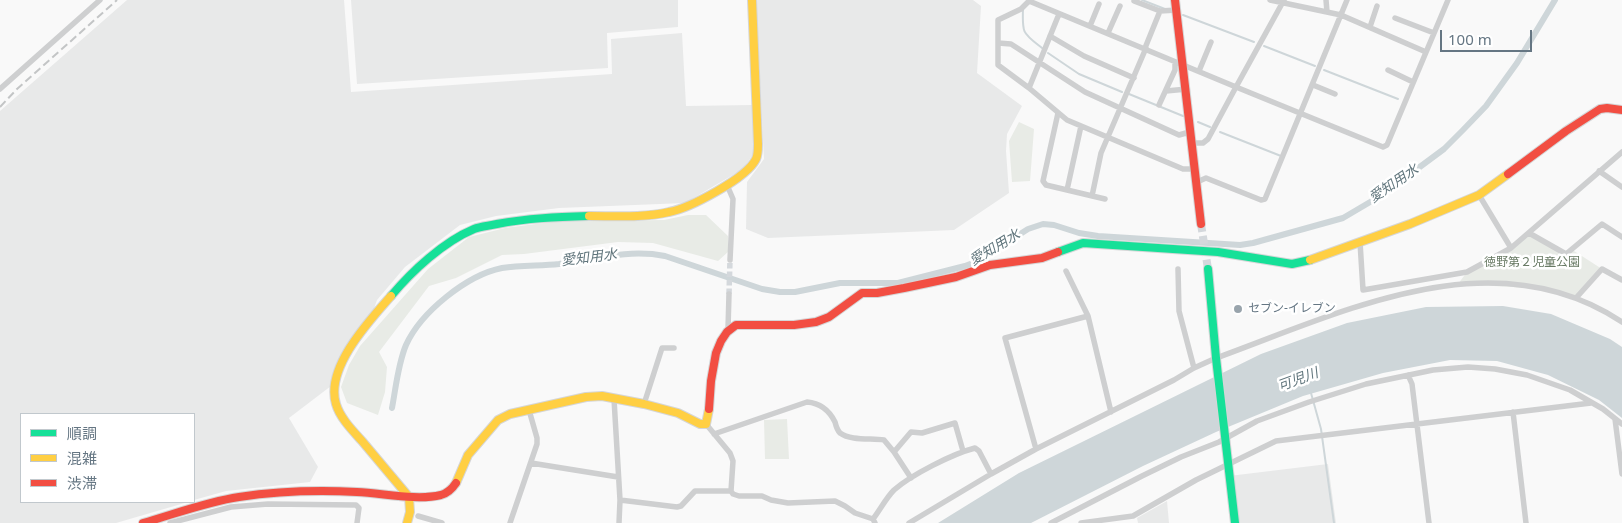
<!DOCTYPE html>
<html>
<head>
<meta charset="utf-8">
<style>
	body { margin:0 }
	#map { position:relative; width:1622px; height:523px; overflow:hidden; background:#f9f9f9; font-family:"Noto Sans","Noto Sans JP",sans-serif }
	canvas { display:block }
	.legend { position:absolute; left:20px; top:413px; width:175px; height:90px; box-sizing:border-box; background:#fff; border:1px solid #c1c8cd; margin:0; padding:6px 9px; list-style:none; font-size:15px; color:#657683 }
	.legend li { display:flex; align-items:center; gap:10px; height:25px }
	.legend b { width:25px; border:1px solid #c1c8cd }
	.scale { position:absolute; left:1440px; top:30px; width:92px; height:22px; box-sizing:border-box; border:2px solid #657683; border-top:0; padding-left:6px; font-size:15px; line-height:18px; white-space:nowrap; color:#657683; -webkit-text-stroke:4px #fff; paint-order:stroke }
</style>
</head>
<body>
<div id="map">
<canvas width="1622" height="523"></canvas>
<ul class="legend">
<li><b style="height:6px;background:#16e098"></b>順調</li>
<li><b style="height:6px;background:#ffcf43"></b>混雑</li>
<li><b style="height:6px;background:#f24e42"></b>渋滞</li>
</ul>
<div class="scale">100 m</div>
</div>
<script>
const g = document.querySelector('canvas').getContext('2d');
g.lineJoin = 'round';
function paint(path, color) {
  g.fillStyle = color;
  g.fill(path, 'evenodd');
}
function trace(path, color, width, dash) {
  g.strokeStyle = color;
  g.lineWidth = width;
  g.lineCap = dash ? 'butt' : 'round';
  g.setLineDash(dash || []);
  g.stroke(path);
}
function drawText(font, color, halo, rows, align = 'center') {
  g.font = font + ' "Noto Sans","Noto Sans JP",sans-serif';
  g.lineWidth = 5;
  g.setLineDash([]);
  g.textBaseline = 'middle';
  g.strokeStyle = halo;
  g.fillStyle = color;
  for (const [text, x, y, turn = 0] of rows) {
    g.save();
    g.translate(x, y);
    g.rotate((+turn || 0) * Math.PI / 180);
    g.textAlign = isNaN(turn) ? turn : align;
    if (halo) g.strokeText(text, 0, 0);
    g.fillText(text, 0, 0);
    g.restore();
  }
}
paint(new Path2D(`
	M127 0H344L351 92 612 74 611 39 682 33 686 106 752 105 754 153 743 169 685 203 559 208 496 216 460 225 405 267 377 300 370 320 344 358 331 386 289 418 318 467 310 482 226 491 194 500V414H21V502H188L116 523H0V111Z
	M351 0H678V27L607 33 608 68 357 84Z
	M756 0H973L981 6 977 73 1022 106 1007 134 1006 151 1009 193 954 230 768 238 746 229 747 182 764 159Z
	M1328 464 1336 523H1235L1229 476Z
	M1167 501 1169 523H1138L1137 518Z`), '#e8e9e9');
paint(new Path2D(`
	M1019 122 1034 129 1030 181 1012 182 1009 141Z
	M688 215H706L728 236V252L718 261 653 243 618 242 524 254 502 255 456 278 429 286 379 352 387 367 385 392 378 415 347 403 341 387 349 365 360 346 428 269 469 237 505 228 559 221 664 220Z
	M1529 233 1565 254 1571 249 1602 269 1576 298 1547 289 1458 284 1467 272 1511 248Z
	M787 419 789 459H765L764 420Z`), '#e8ebe6');
paint(new Path2D(`
	M1503 306 1551 314 1610 339 1622 347V418L1599 400 1548 375 1497 361 1450 360 1383 373 1303 396 1216 432 1143 466 1031 523H938L1019 473 1261 354 1347 323 1426 307Z`), '#ced6d9');
trace(new Path2D(`
	M1142 0 1165 9
	M1023 9C1022 34 1023 33 1042 48
	M1183 15 1254 42
	M1264 46 1315 66
	M1048 53 1079 74 1122 92
	M1324 70 1398 99
	M1129 94 1183 116
	M1198 122 1210 127
	M1220 132 1281 156
	M1311 393 1321 429 1334 523`), '#ced6d9', 2);
trace(new Path2D(`
	M392 408C396 387 398 364 406 345 421 312 467 275 502 268 521 265 541 266 559 264 595 259 629 249 665 256L762 289 780 292H795L840 283H898L965 266 978 261 1028 229 1043 224 1054 225 1079 233 1098 236 1240 245 1253 243 1343 218 1382 195 1444 149 1463 130 1486 106 1517 63 1555 0`), '#ced6d9', 6);
trace(new Path2D(`
	M729 294 730 260`), '#d4d8dc', 5.5, [5.5, 3]);
trace(new Path2D(`
	M1201 224 1208 269`), '#d4d8dc', 8, [8, 4]);
const fast = new Path2D(`
	M1058 252 1083 243 1218 252 1292 264 1310 260
	M1208 269 1216 358 1235 523
	M391 296C412 271 443 242 474 229 481 226 489 226 497 224 528 218 558 217 589 216`);
const slow = new Path2D(`
	M589 216C616 216 643 218 669 212 690 208 747 178 756 159 758 155 758 149 758 144L752 0
	M1310 260 1410 224 1479 195 1508 174
	M391 296C369 321 325 368 336 404 340 418 353 431 362 441 378 460 393 478 409 497L410 512 407 523
	M456 483 468 455 498 420 510 414 586 397 602 396 644 404 678 413 700 424H706L709 409`);
const jam = new Path2D(`
	M1175 0 1201 224
	M1508 174 1566 131 1600 109 1607 108 1622 110
	M709 409 711 381 716 353 721 341 727 332 736 325H794L816 322 829 317 862 293H877L904 288 956 277 990 265 1042 258 1058 252
	M143 523C175 514 206 502 239 497 279 491 317 490 357 492 383 493 416 501 441 495 448 493 452 489 456 483`);
trace(fast, '#d5d6d7', 10);
trace(slow, '#d5d6d7', 10);
trace(jam, '#d5d6d7', 10);
trace(new Path2D(`
	M1270 0 1341 15 1426 52
	M1284 0 1236 87 1383 147 1387 145 1448 0
	M1326 0 1327 12
	M1134 1 1160 11 1177 10
	M1395 18 1434 33
	M1090 26 1099 4
	M1370 27 1377 6
	M1108 33 1120 6
	M1050 36 1084 56 1134 78
	M998 43 1011 44 1085 92 1179 135 1186 133 1190 135
	M1145 48 1160 11
	M1388 70 1413 82
	M1199 71 1211 42
	M1313 85 1335 94
	M1029 88 1059 14
	M0 89 100 0
	M1166 91 1187 89
	M1159 105 1175 70V62
	M1058 113 1043 181 1046 185 1105 199
	M1192 143H1203L1208 139 1236 87 1029 1 1021 9 998 20V65L1029 88 1067 120 1183 169H1195
	M1599 171 1622 187
	M1197 182 1206 178 1261 200 1265 199 1347 0
	M727 185 733 199 730 260
	M1067 190 1081 126
	M1479 195 1511 248
	M1092 196 1101 153 1146 48
	M1529 233 1566 254 1602 224 1622 237
	M1360 242 1363 290 1467 272 1511 248 1622 152
	M1178 269 1179 311 1194 368 1216 358C1343 312 1493 236 1622 322
	M1066 271 1088 316
	M1576 298 1602 269 1622 280
	M728 329 729 294
	M1408 375 1412 384 1429 523
	M614 399 620 500 619 523
	M644 404 662 348H674
	M1513 412 1526 523
	M1615 419 1622 474
	M706 424 730 453 733 461 731 491 733 494 739 496H762L771 500 788 503 835 501 845 506 855 513 873 519
	M714 434 807 402C820 403 829 410 835 422 836 426 837 430 840 433 851 441 871 438 884 440L894 452 911 478
	M1036 449 1005 338 1088 316 1111 412
	M894 452 911 432 922 433 955 423 963 451
	M531 463 618 477
	M620 500 677 507 681 506 695 491H731
	M418 516 442 523
	M170 523 231 507 268 504 356 505 359 508 357 523
	M510 523 537 444V438L529 410
	M875 523 873 519C880 510 886 498 894 490 911 475 952 454 975 448L979 451 991 474
	M909 523 991 474 1036 449 1174 380 1194 368
	M1051 523 1142 476 1181 457 1219 442 1257 421 1309 402 1366 384 1433 370 1468 367 1495 369 1527 375 1570 390 1603 409 1622 424
	M1081 523 1133 516 1196 480 1276 441 1591 403`), '#cecfd0', 5.5);
trace(fast, '#16e098', 8);
trace(slow, '#ffcf43', 8);
trace(jam, '#f24e42', 8);
trace(new Path2D(`
	M0 107 17 89 117 0`), '#c3c5c6', 2, [8, 4]);
for (const [x, y, r, color] of [
	[1238,309,5,"#99a4ac"]
]) {
  const dot = new Path2D();
  dot.arc(x, y, r, 0, 2 * Math.PI);
  g.fillStyle = color;
  g.fill(dot);
  trace(dot, '#fff', 2);
}
drawText('12px', '#687a64', '#fff', [
	["徳野第２児童公園",1532,263]
]);
drawText('12px', '#657683', '#fff', [
	["セブン-イレブン",1248,309]
], 'left');
drawText('italic 14px', '#60757c', '#fff', [
	["愛知用水",1394,184,-34],
	["愛知用水",995,248,-31],
	["愛知用水",589,258,-7],
	["可児川",1298,380,-20]
]);
</script>
</body>
</html>
